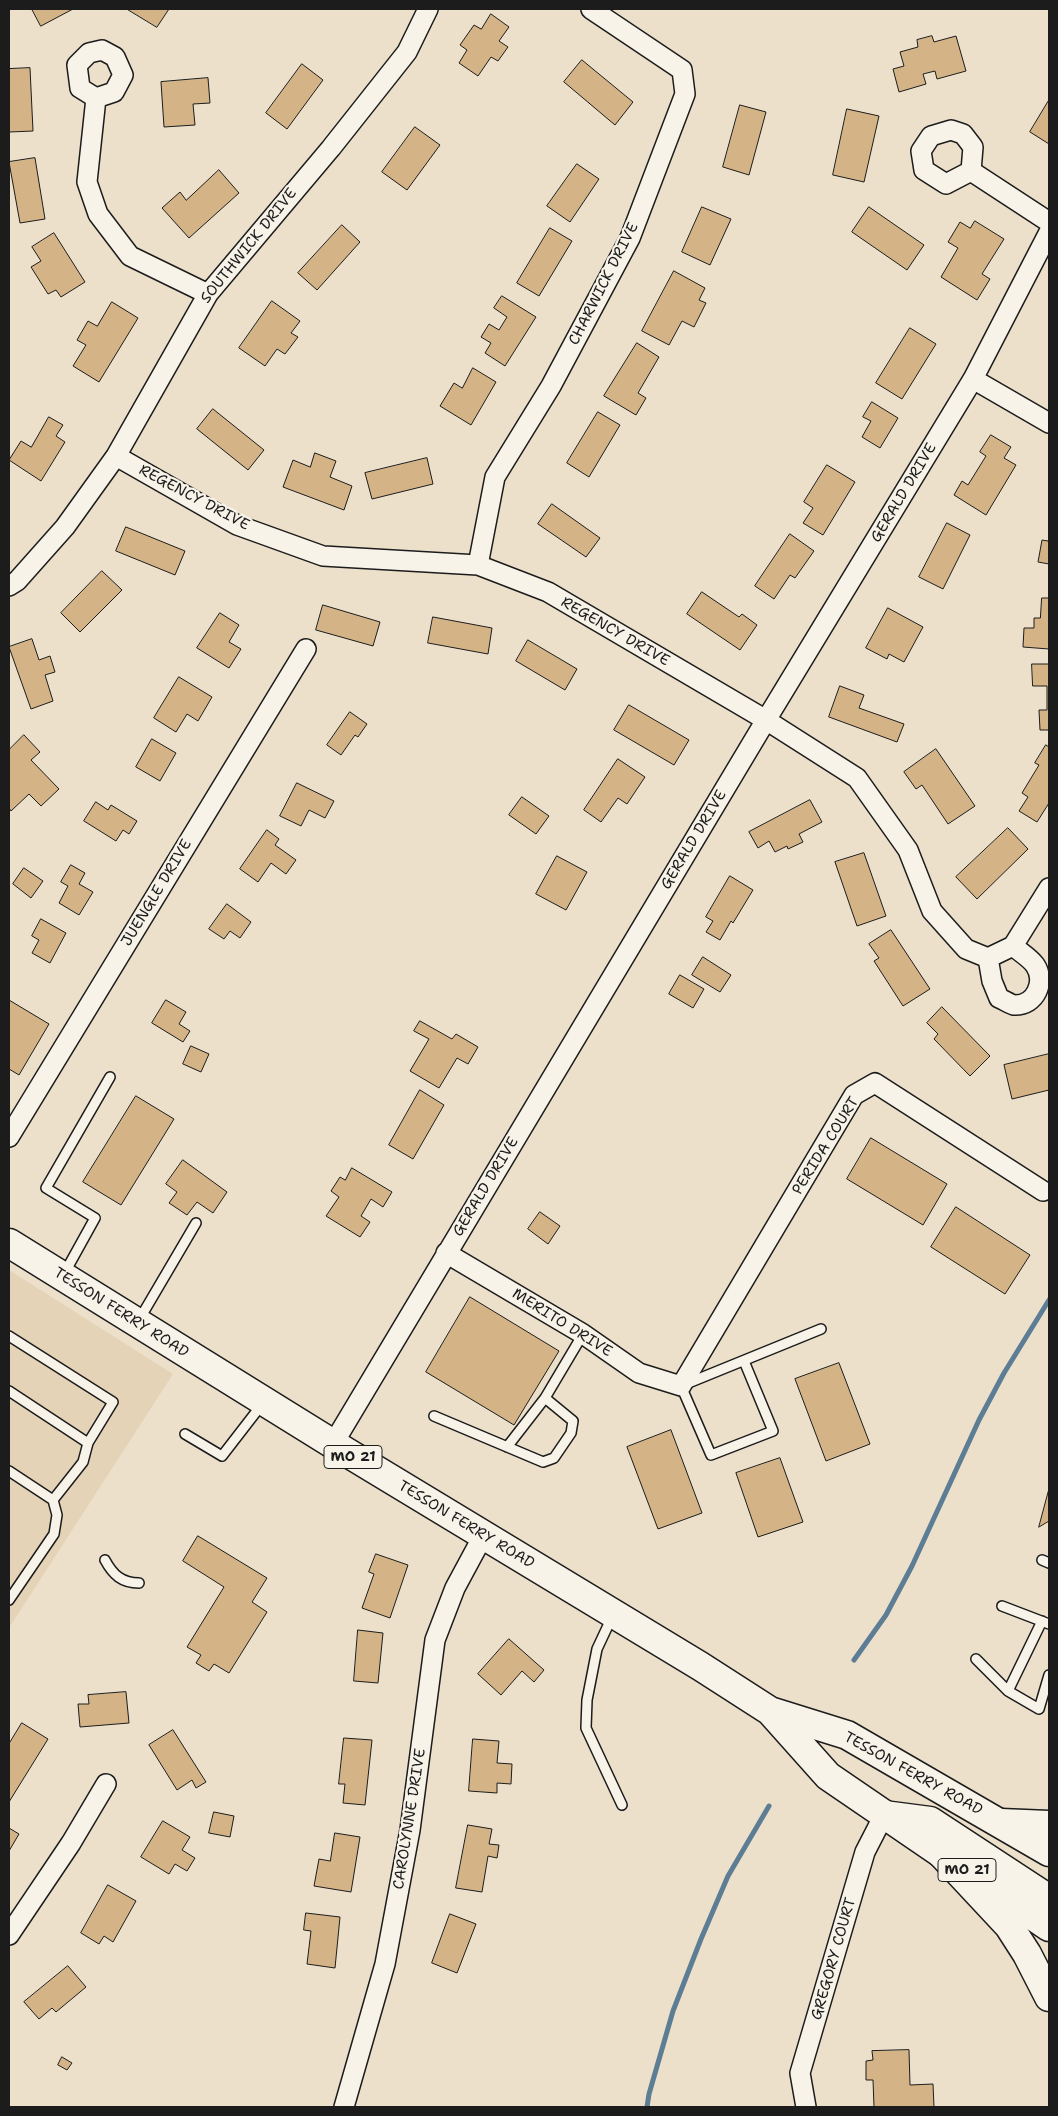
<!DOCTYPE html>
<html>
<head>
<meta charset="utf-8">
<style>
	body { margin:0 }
	#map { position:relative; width:1058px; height:2116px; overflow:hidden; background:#ece0cb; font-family:"Shantell Sans",sans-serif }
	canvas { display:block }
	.frame { position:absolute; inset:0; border:10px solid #1c1c1c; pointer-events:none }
</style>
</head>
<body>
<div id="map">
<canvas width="1058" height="2116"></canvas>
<div class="frame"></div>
</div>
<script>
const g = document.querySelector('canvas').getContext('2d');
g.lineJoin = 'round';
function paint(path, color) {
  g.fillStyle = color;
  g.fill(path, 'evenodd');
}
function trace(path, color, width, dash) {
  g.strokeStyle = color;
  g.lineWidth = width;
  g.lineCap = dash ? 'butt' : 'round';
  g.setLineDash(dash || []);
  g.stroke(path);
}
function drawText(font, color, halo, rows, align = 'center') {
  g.font = font + ' "Shantell Sans",sans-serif';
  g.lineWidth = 4.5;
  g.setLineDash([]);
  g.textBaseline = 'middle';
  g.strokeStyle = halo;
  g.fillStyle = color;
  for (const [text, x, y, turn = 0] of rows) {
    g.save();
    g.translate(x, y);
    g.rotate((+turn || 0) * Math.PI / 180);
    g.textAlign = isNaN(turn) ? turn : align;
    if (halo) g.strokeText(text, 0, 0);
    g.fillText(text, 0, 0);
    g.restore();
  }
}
paint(new Path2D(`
	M9 1270 173 1374 9 1628Z`), '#e5d3b7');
trace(new Path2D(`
	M854 1660 886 1615 912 1566 979 1420 1004 1373 1049 1300
	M647 2107 649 2094 673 2011 701 1939 728 1876 769 1806`), '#5d7d95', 5);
const building = new Path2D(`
	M32 9H73L41 26Z
	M127 9H169L157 27Z
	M491 14 509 27 499 41 508 47 498 61 491 57 478 76 459 63 467 50 460 45 474 25 481 29Z
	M932 36 934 42 956 36 966 71 937 79 935 71 923 74 926 84 899 92 893 69 904 66 900 52 918 47 917 40Z
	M582 60 633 102 615 125 564 82Z
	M302 64 323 80 287 129 266 113Z
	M30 68 33 131 9 132V69Z
	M208 78 210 103 193 104 195 125 164 127 161 82Z
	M1049 100V144L1030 132Z
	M740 105 766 112 749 175 723 167Z
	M847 109 879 116 864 182 833 175Z
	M415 127 440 145 407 190 382 172Z
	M35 158 45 219 20 223 9 162Z
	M577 164 599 179 570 222 547 206Z
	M219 170 239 193 189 238 162 208 180 192 186 200Z
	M702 207 731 219 710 265 682 252Z
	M869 207 924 245 907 270 852 232Z
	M975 221 1004 239 982 274 990 279 977 300 941 277 958 248 948 242 960 222 970 228Z
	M342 225 360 242 317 290 298 273Z
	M550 228 572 241 539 296 517 283Z
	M54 233 85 282 61 297 56 290 48 294 31 267 41 261 32 247Z
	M674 271 705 288 699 300 706 303 694 327 682 321 669 345 642 331Z
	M502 296 536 317 505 366 485 353 491 343 481 337 489 324 499 330 507 317 494 308Z
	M272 301 300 321 291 333 298 337 285 354 277 349 265 366 239 348Z
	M112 302 138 318 99 382 73 366 86 345 77 340 88 321 97 326Z
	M910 328 936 344 902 399 876 383Z
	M637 343 659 357 638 393 646 398 636 415 604 396Z
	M473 368 496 382 471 425 440 406 454 383 462 388Z
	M872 402 898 418 880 448 862 437 871 421 863 417Z
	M213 409 264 450 248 470 197 429Z
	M598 412 620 425 589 477 567 463Z
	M49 417 63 425 56 436 65 442 41 481 9 460 21 441 31 447Z
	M991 435 1011 447 1004 458 1016 465 986 515 954 495 962 481 968 485 986 456 980 452Z
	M315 453 336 461 330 477 352 486 344 510 283 487 293 460 310 467Z
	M427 458 433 484 372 499 365 473Z
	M827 465 855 482 823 535 803 523 813 508 804 502Z
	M552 504 600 538 586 557 538 524Z
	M947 523 970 535 943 589 919 577Z
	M126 527 185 551 175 575 116 551Z
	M790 534 814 551 795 578 790 575 774 599 755 586Z
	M1049 537V564L1038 562 1042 540 1048 541Z
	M102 571 122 590 80 632 61 613Z
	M702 592 739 617 742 614 757 625 740 650 687 614Z
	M1042 598H1049V649L1023 647 1024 628H1034V618H1040Z
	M323 605 380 622 373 646 316 630Z
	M888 608 923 627 904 662 889 654 887 659 866 648Z
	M220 613 239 625 229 642 241 649 229 668 197 648Z
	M433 617 492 628 488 654 428 643Z
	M32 639 39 660 50 656 55 672 45 675 53 701 31 709 9 647Z
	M528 640 577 669 565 690 516 661Z
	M1032 664H1049V730H1040L1039 710H1047V686H1033Z
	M179 677 212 697 198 721 187 714 176 732 154 718Z
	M840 686 864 695 859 708 904 724 897 742 829 717Z
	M629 705 689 740 674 765 614 730Z
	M350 712 367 724 358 737 355 735 341 755 327 745Z
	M24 735 40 752 31 760 59 789 41 806 29 794 11 811 9 808V750Z
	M152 739 176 753 160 781 136 767Z
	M1046 745 1049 747V803L1037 822 1019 811 1028 797 1022 793 1039 765 1035 763Z
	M936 749 975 806 948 824 922 785 916 789 904 772Z
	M618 759 645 777 627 804 618 798 601 822 584 810Z
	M297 783 334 801 325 818 309 810 301 826 280 816Z
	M522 797 549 816 536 834 509 815Z
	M810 800 822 822 799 834 803 842 788 849 787 846 775 852 769 841 758 848 749 832Z
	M96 802 108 810 111 805 137 821 129 834 123 830 116 841 84 821Z
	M1008 828 1028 849 977 899 956 877Z
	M267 830 279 839 275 845 296 860 286 874 271 863 258 882 240 869Z
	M864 853 886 916 857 926 835 862Z
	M557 856 587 872 566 910 536 894Z
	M71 865 85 873 79 884 93 892 79 915 59 903 68 886 61 882Z
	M24 868 43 881 31 898 13 884Z
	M730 876 753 890 733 923 731 921 720 940 706 932 713 921 706 917Z
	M227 904 251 922 240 938 230 931 224 939 209 929Z
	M41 919 66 933 50 963 32 953 39 940 32 936Z
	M891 930 930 989 903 1006 874 961 879 958 869 944Z
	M703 957 731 975 720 992 692 975Z
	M680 975 704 989 693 1008 669 994Z
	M9 1000 49 1024 19 1075 9 1069Z
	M166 1000 186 1012 179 1024 190 1031 183 1042 152 1023Z
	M942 1007 990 1056 970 1076 934 1039 938 1034 927 1023Z
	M420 1021 452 1039 456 1034 478 1047 468 1064 457 1058 439 1088 410 1071 429 1039 414 1031Z
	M191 1046 209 1054 201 1072 183 1064Z
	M1049 1054V1090L1012 1099 1004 1065Z
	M420 1090 444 1105 413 1159 389 1145Z
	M136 1096 174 1119 121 1205 83 1182Z
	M871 1138 947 1184 923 1225 847 1179Z
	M183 1160 227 1192 213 1213 197 1202 187 1215 169 1203 177 1192 166 1184Z
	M352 1168 392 1192 383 1207 371 1199 361 1216 370 1222 360 1237 326 1216 339 1197 331 1191 340 1177 345 1180Z
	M956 1207 1030 1255 1005 1294 931 1247Z
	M540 1212 560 1226 548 1244 528 1229Z
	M470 1297 559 1351 514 1425 426 1372Z
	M839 1363 870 1444 826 1461 795 1379Z
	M671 1430 702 1513 658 1529 627 1447Z
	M780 1458 803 1522 758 1537 736 1473Z
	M1049 1489V1521L1039 1527Z
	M198 1536 267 1578 252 1602 267 1612 229 1673 214 1664 209 1671 196 1663 201 1655 187 1647 224 1587 183 1561Z
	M376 1554 408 1565 390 1618 362 1608 374 1574 369 1572Z
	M358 1630 383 1633 378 1683 354 1681Z
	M509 1639 544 1670 534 1682 522 1671 501 1695 478 1674Z
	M126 1692 129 1723 80 1727 78 1704H89L88 1695Z
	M22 1723 48 1739 9 1802V1744Z
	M173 1730 206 1782 196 1788 192 1780 177 1790 149 1745Z
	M344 1738 372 1740 365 1805 343 1803 345 1784H339Z
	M473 1739 499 1741 497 1763 512 1764 511 1784 497 1783V1793L469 1791Z
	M214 1812 234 1816 230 1837 209 1833Z
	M163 1821 190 1837 182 1850 195 1858 187 1871 175 1864 169 1874 141 1857Z
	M468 1825 492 1829 489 1844 499 1845 497 1858 488 1856 482 1892 456 1888Z
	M9 1828 19 1834 9 1851Z
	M335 1833 360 1837 351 1892 314 1886 319 1859 330 1861Z
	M108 1885 136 1901 113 1942 104 1936 99 1944 81 1933Z
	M306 1913 340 1917 335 1968 307 1964 311 1931 304 1930Z
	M450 1914 476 1924 457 1973 432 1963Z
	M68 1966 86 1987 56 2012 52 2008 39 2019 24 2002Z
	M909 2050 910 2085 933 2084 934 2107H874L873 2080H866V2061L873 2060 872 2051Z
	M62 2057 72 2063 67 2070 58 2065Z`);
paint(building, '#d4b487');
trace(building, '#1c1c1c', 1);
const service = new Path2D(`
	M64 1274 95 1218 46 1188 110 1077
	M139 1320 196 1223
	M9 1336 113 1402 88 1443 9 1391
	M744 1361 773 1431 711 1455 681 1386 821 1329
	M434 1416 543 1462 554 1458 571 1433 573 1421 545 1398 583 1334
	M185 1434 222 1456 263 1403
	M507 1447 545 1398
	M9 1471 53 1500 83 1462 88 1443
	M105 1560C113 1575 122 1583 139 1583
	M1042 1560 1049 1563
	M9 1600 54 1534 57 1515 53 1500
	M1002 1606 1049 1624
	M612 1617 597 1649 587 1700 586 1728 622 1805
	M976 1659 1008 1691 1039 1709 1049 1675
	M1008 1691 1042 1621`);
const minor = new Path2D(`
	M102 50 115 57 123 75 114 92 96 98 80 88 77 65 89 53Z
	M96 98 87 182 98 214 130 256 208 294
	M951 130 963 134 973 147 971 171 946 184 924 170 921 151 931 136Z
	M971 171 1049 222
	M973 379 1049 423
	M116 456 237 525 323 556 478 565 548 592 766 720 857 778 908 850 932 911 966 949 988 958 1013 946 1049 888
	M478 565 495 477 551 386 630 238 685 94 682 70 591 9
	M9 586 17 581 65 527 116 456 208 294 331 148 407 52 428 9
	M988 958 992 981 999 998C1004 1000 1010 1004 1014 1005 1036 1006 1046 981 1035 965 1030 958 1020 952 1013 946
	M9 1137 306 649
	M446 1253 583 1334 639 1373 681 1386 854 1095 875 1083 1043 1191
	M333 1444 766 720 973 379 1049 232
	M9 1935 71 1843 106 1784
	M344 2107 385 1964 410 1830 435 1640 455 1588 483 1536
	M806 2107 800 2073 865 1852 884 1815`);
const primary = new Path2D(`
	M9 1243 333 1444 700 1666 770 1711 828 1776 1049 1927
	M770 1711 847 1735 1049 1852`);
const motorway = new Path2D(`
	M884 1815 930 1821 1049 1899
	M1001 1823 1049 1825
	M939 1851 1009 1926 1027 1954 1049 1997`);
trace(service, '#1c1c1c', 12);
trace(minor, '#1c1c1c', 22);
trace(primary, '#1c1c1c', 31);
trace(motorway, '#1c1c1c', 31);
trace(service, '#f7f3e8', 9);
trace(minor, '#f7f3e8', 19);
trace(primary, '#f7f3e8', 28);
trace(motorway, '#f7f3e8', 28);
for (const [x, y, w] of [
	[353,1457,58],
	[967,1870,58]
]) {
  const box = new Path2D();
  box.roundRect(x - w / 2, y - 11.5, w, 23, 4);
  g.fillStyle = '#f7f3e8';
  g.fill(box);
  trace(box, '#1c1c1c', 1);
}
drawText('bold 14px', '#1c1c1c', null, [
	["MO 21",353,1457],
	["MO 21",967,1870]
]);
drawText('15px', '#1c1c1c', '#f7f3e8', [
	["SOUTHWICK DRIVE",249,246,-51],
	["CHARWICK DRIVE",604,284,-63],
	["GERALD DRIVE",904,493,-59],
	["REGENCY DRIVE",194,498,28],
	["REGENCY DRIVE",615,632,30],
	["GERALD DRIVE",694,840,-59],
	["JUENGLE DRIVE",157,893,-59],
	["PERIDA COURT",826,1146,-58],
	["GERALD DRIVE",486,1187,-59],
	["TESSON FERRY ROAD",121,1313,32],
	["MERITO DRIVE",562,1323,32],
	["TESSON FERRY ROAD",466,1525,31],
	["TESSON FERRY ROAD",913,1774,29],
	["CAROLYNNE DRIVE",410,1819,-81],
	["GREGORY COURT",834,1959,-74]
]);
</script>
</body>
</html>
